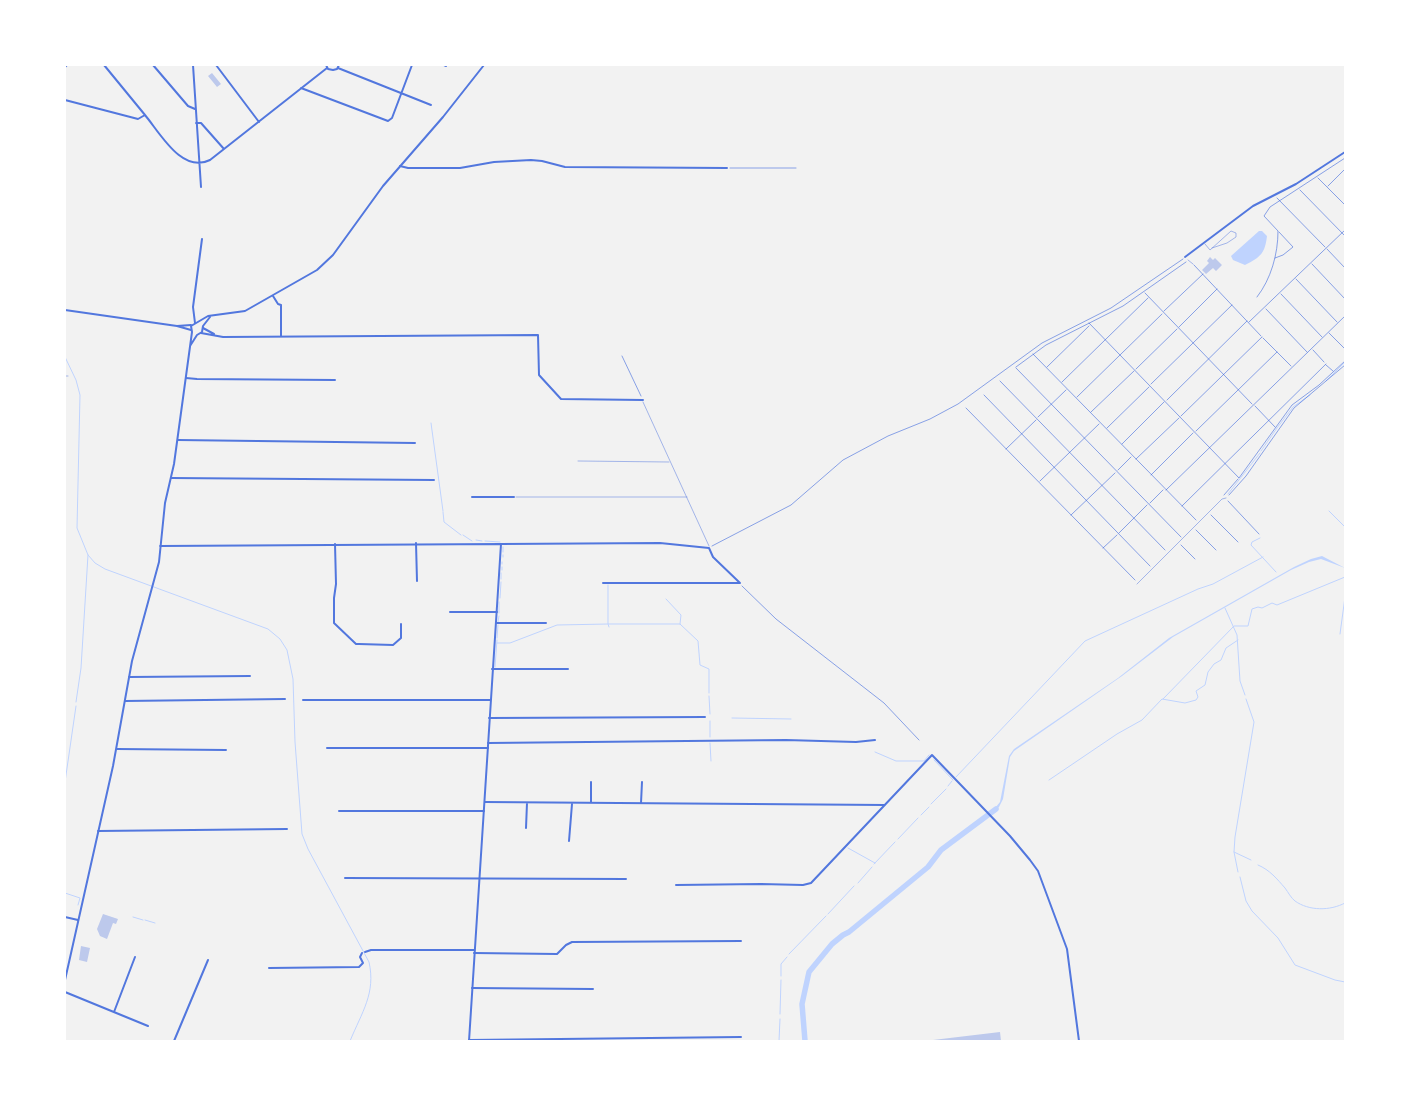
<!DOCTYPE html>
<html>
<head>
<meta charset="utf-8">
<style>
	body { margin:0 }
	#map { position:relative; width:1410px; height:1106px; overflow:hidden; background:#f2f2f2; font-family:"Roboto Serif",serif }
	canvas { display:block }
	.frame { position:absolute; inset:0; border:66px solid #fff; pointer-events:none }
</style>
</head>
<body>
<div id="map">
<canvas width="1410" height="1106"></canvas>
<div class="frame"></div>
</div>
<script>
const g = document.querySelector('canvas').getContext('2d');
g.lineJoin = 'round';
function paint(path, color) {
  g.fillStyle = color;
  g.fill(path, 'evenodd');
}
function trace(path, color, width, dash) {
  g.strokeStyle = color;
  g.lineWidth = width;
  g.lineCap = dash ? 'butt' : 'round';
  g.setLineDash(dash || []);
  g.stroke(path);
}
paint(new Path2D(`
	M1259 231H1262L1267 236C1265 253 1261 257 1245 265L1233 260 1231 256Z
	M1322 556 1345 568 1321 559 1309 562 1291 570 1173 637 1122 676 1014 751 1010 757 1003 799 999 807 992 814 991 813 1000 802 1009 756 1014 749 1118 678 1169 638 1294 567 1311 559Z`), '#bfd3fe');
trace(new Path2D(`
	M65 357 76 380 80 395 77 528 88 555 95 563 105 569 268 629 280 639 287 650 293 679 295 742 302 834 308 849 369 962C376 993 362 1012 350 1041
	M1326 381 1344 363
	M431 423 443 511
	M1277 428 1293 407 1310 395
	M1261 451 1277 428
	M1228 494 1260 453
	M1329 511 1345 527
	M443 512 444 522 461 535
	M463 535 472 541
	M1260 538 1252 542 1251 545 1276 572
	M476 540 482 541
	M485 541 500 542
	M503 552V547
	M503 557V555
	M502 564V562
	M502 570V567
	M501 579V573
	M608 585V624H680L698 641 700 665 709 669V693
	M500 598 501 582
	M666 599 681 615 680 624
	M1225 608 1237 635 1240 681 1245 695
	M499 613V602
	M498 622 499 616
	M1340 634 1345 597
	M497 638 498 625
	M497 643H510L557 625 608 624 609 627
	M495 667 497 640
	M709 696 710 714
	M1163 699 1234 626H1248L1252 609 1258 607 1262 608 1272 603 1277 605 1345 577
	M76 702 81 668 88 555
	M732 718 791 719
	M710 721V737
	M710 743 711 761
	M875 752 896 761H924L929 755
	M934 760 953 780
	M956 777 1085 641 1198 589 1213 584 1263 557
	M1049 780 1117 734 1142 720 1162 699 1185 703 1196 700 1198 697 1196 691 1205 685 1208 672 1214 664 1221 660 1226 648 1238 640
	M65 782 76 706
	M948 786 952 781
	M931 804 946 789
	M921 815 929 807
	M898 839 918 818
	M848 848 875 863
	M1234 852 1251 860
	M874 864 895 842
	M1258 865C1270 870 1277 879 1285 888 1288 892 1291 898 1295 901 1309 911 1330 911 1345 903
	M1238 872 1234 852 1235 837 1254 722 1246 699
	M1240 877 1246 901 1252 911 1278 938 1295 965 1335 980 1345 982
	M858 883 872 867
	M65 893 80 898 78 905
	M828 914 854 886
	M133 917 143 920
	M145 920 155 923
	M789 954 826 916
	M781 976V964L787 957
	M780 1014 781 980
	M779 1041 780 1019`), '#bfd3fe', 1);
trace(new Path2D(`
	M805 1041 802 1004 809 972 832 944 843 935 849 932 928 867 941 850 996 809`), '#bfd3fe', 5.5);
paint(new Path2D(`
	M212 73 221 84 217 87 208 76Z
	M1210 257 1213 260 1215 258 1222 265 1216 271 1213 268 1206 274 1202 270 1209 263 1207 261Z
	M103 914 118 919 116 924 113 923 107 939 100 936 97 929Z
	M81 946 90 948 87 962 79 960Z
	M1000 1032 1001 1041H933V1040Z`), '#bdc9ec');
trace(new Path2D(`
	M730 168H796
	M1318 178 1345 205
	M1328 186 1345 169
	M1300 190 1345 236
	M1277 198 1325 247
	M1327 249 1345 268
	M1275 258 1283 255 1293 247 1279 232
	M1312 264 1345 299
	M1194 265 1261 336
	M1296 279 1337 322
	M1145 293 1252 404
	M1281 294 1322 337
	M1257 297C1271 279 1278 254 1278 231L1264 216 1270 207 1345 158
	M1266 309 1307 352
	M1164 311 1203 274
	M1249 322 1345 230
	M1089 323 1239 478 1292 405 1319 385 1345 361
	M1179 327 1217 289
	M1329 333 1345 349
	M1263 338 1291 366
	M1313 350 1324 362
	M1033 354 1196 520
	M622 356 641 396
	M1326 365 1333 371
	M1016 367 1046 345 1123 306 1186 262
	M1047 367 1089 326
	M1016 368 1181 537
	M1136 369 1177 329
	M1000 381 1165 550
	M1062 382 1148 298
	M1151 384 1232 305
	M984 395 1150 566
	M1077 397 1162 314
	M1167 400 1247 321
	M1255 406 1275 427
	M966 408 1135 580
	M1091 412 1134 371
	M1181 416 1262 337
	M1038 417 1066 390
	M1107 428 1149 387
	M1196 431 1277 352
	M1122 444 1164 402
	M1006 449 1036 420
	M1136 459 1179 418
	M1118 470 1131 457
	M1151 475 1193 433
	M1040 481 1099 424
	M1166 490 1345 316
	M1224 495 1238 479
	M1229 495 1246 476 1294 408 1345 365
	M1228 501 1259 534
	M1150 503 1163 490
	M1182 506 1326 364
	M1071 515 1115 473
	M1211 515 1238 542
	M1196 530 1216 550
	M1119 533 1147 505
	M1181 545 1195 559
	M712 546 791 505 843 460 888 436 930 419 958 404 1042 343 1111 308 1183 259
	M1103 548 1117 535
	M742 586 776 619 884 703 919 740`), '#1d4ed8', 0.5);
trace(new Path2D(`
	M1205 244 1210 250 1231 231 1236 233V237L1227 243 1212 248
	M1188 260 1193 264
	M65 376H68
	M643 402 709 546
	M578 461 669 462
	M516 497H687
	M1137 584 1222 499 1226 498`), '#5277de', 0.5);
trace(new Path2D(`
	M104 65 145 115
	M153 65 188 106 195 109
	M193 65 201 187
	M216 65 259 122
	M326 65 328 69 333 70 337 69 339 65
	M444 65 446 66
	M65 67 67 65
	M338 68 431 105
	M301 88 388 121 392 118 412 65
	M65 100 138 119 145 115C160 133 182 174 210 160L327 68
	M196 123H201L224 149
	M400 166 408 168H460L494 162 531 160 542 161 565 167 727 168
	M1185 257 1253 206 1296 184 1345 152
	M273 296 278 304 281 305V336
	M65 310 177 326 191 325
	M195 323 193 307 202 239
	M177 326 191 330
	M203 328 214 334
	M201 333 223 337 538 335 539 375 561 399 643 400
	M186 378 197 379 335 380
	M178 440 415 443
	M171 478 434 480
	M472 497H514
	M416 543 417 581
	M335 544 336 584 334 598V623L356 644H359L393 645 401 638V624
	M501 544 660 543 709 548 713 557 740 583
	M603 583H740
	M450 612H497
	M496 623H546
	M492 669H568
	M129 677 250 676
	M303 700H490
	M125 701 285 699
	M489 718 705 717
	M488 743 786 740 856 742 875 740
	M327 748H488
	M117 749 226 750
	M591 782V803
	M485 802 885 805
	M641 803 642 782
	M339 811H484
	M526 828 527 803
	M98 831 287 829
	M569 841 572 804
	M345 878 626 879
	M676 885 761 884 803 885 811 883 932 755 1010 836 1030 860 1038 871 1067 949 1079 1041
	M65 917 78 920
	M365 952 371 950H474
	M474 953 557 954 566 945 572 942 741 941
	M269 968 359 967 363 963 360 957 362 953
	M472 988 593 989
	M65 992 148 1026
	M114 1012 135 957
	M469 1040 741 1037
	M174 1041 208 960`), '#5277de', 2);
trace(new Path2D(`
	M190 346 197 335 202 332 203 326 210 317
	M160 546 501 544 469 1041
	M65 980 113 766 132 661 159 562 165 503 174 464 192 332 191 326 208 316 245 311 317 270 333 255 383 186 443 117 484 65`), '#5277de', 2);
</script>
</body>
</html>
